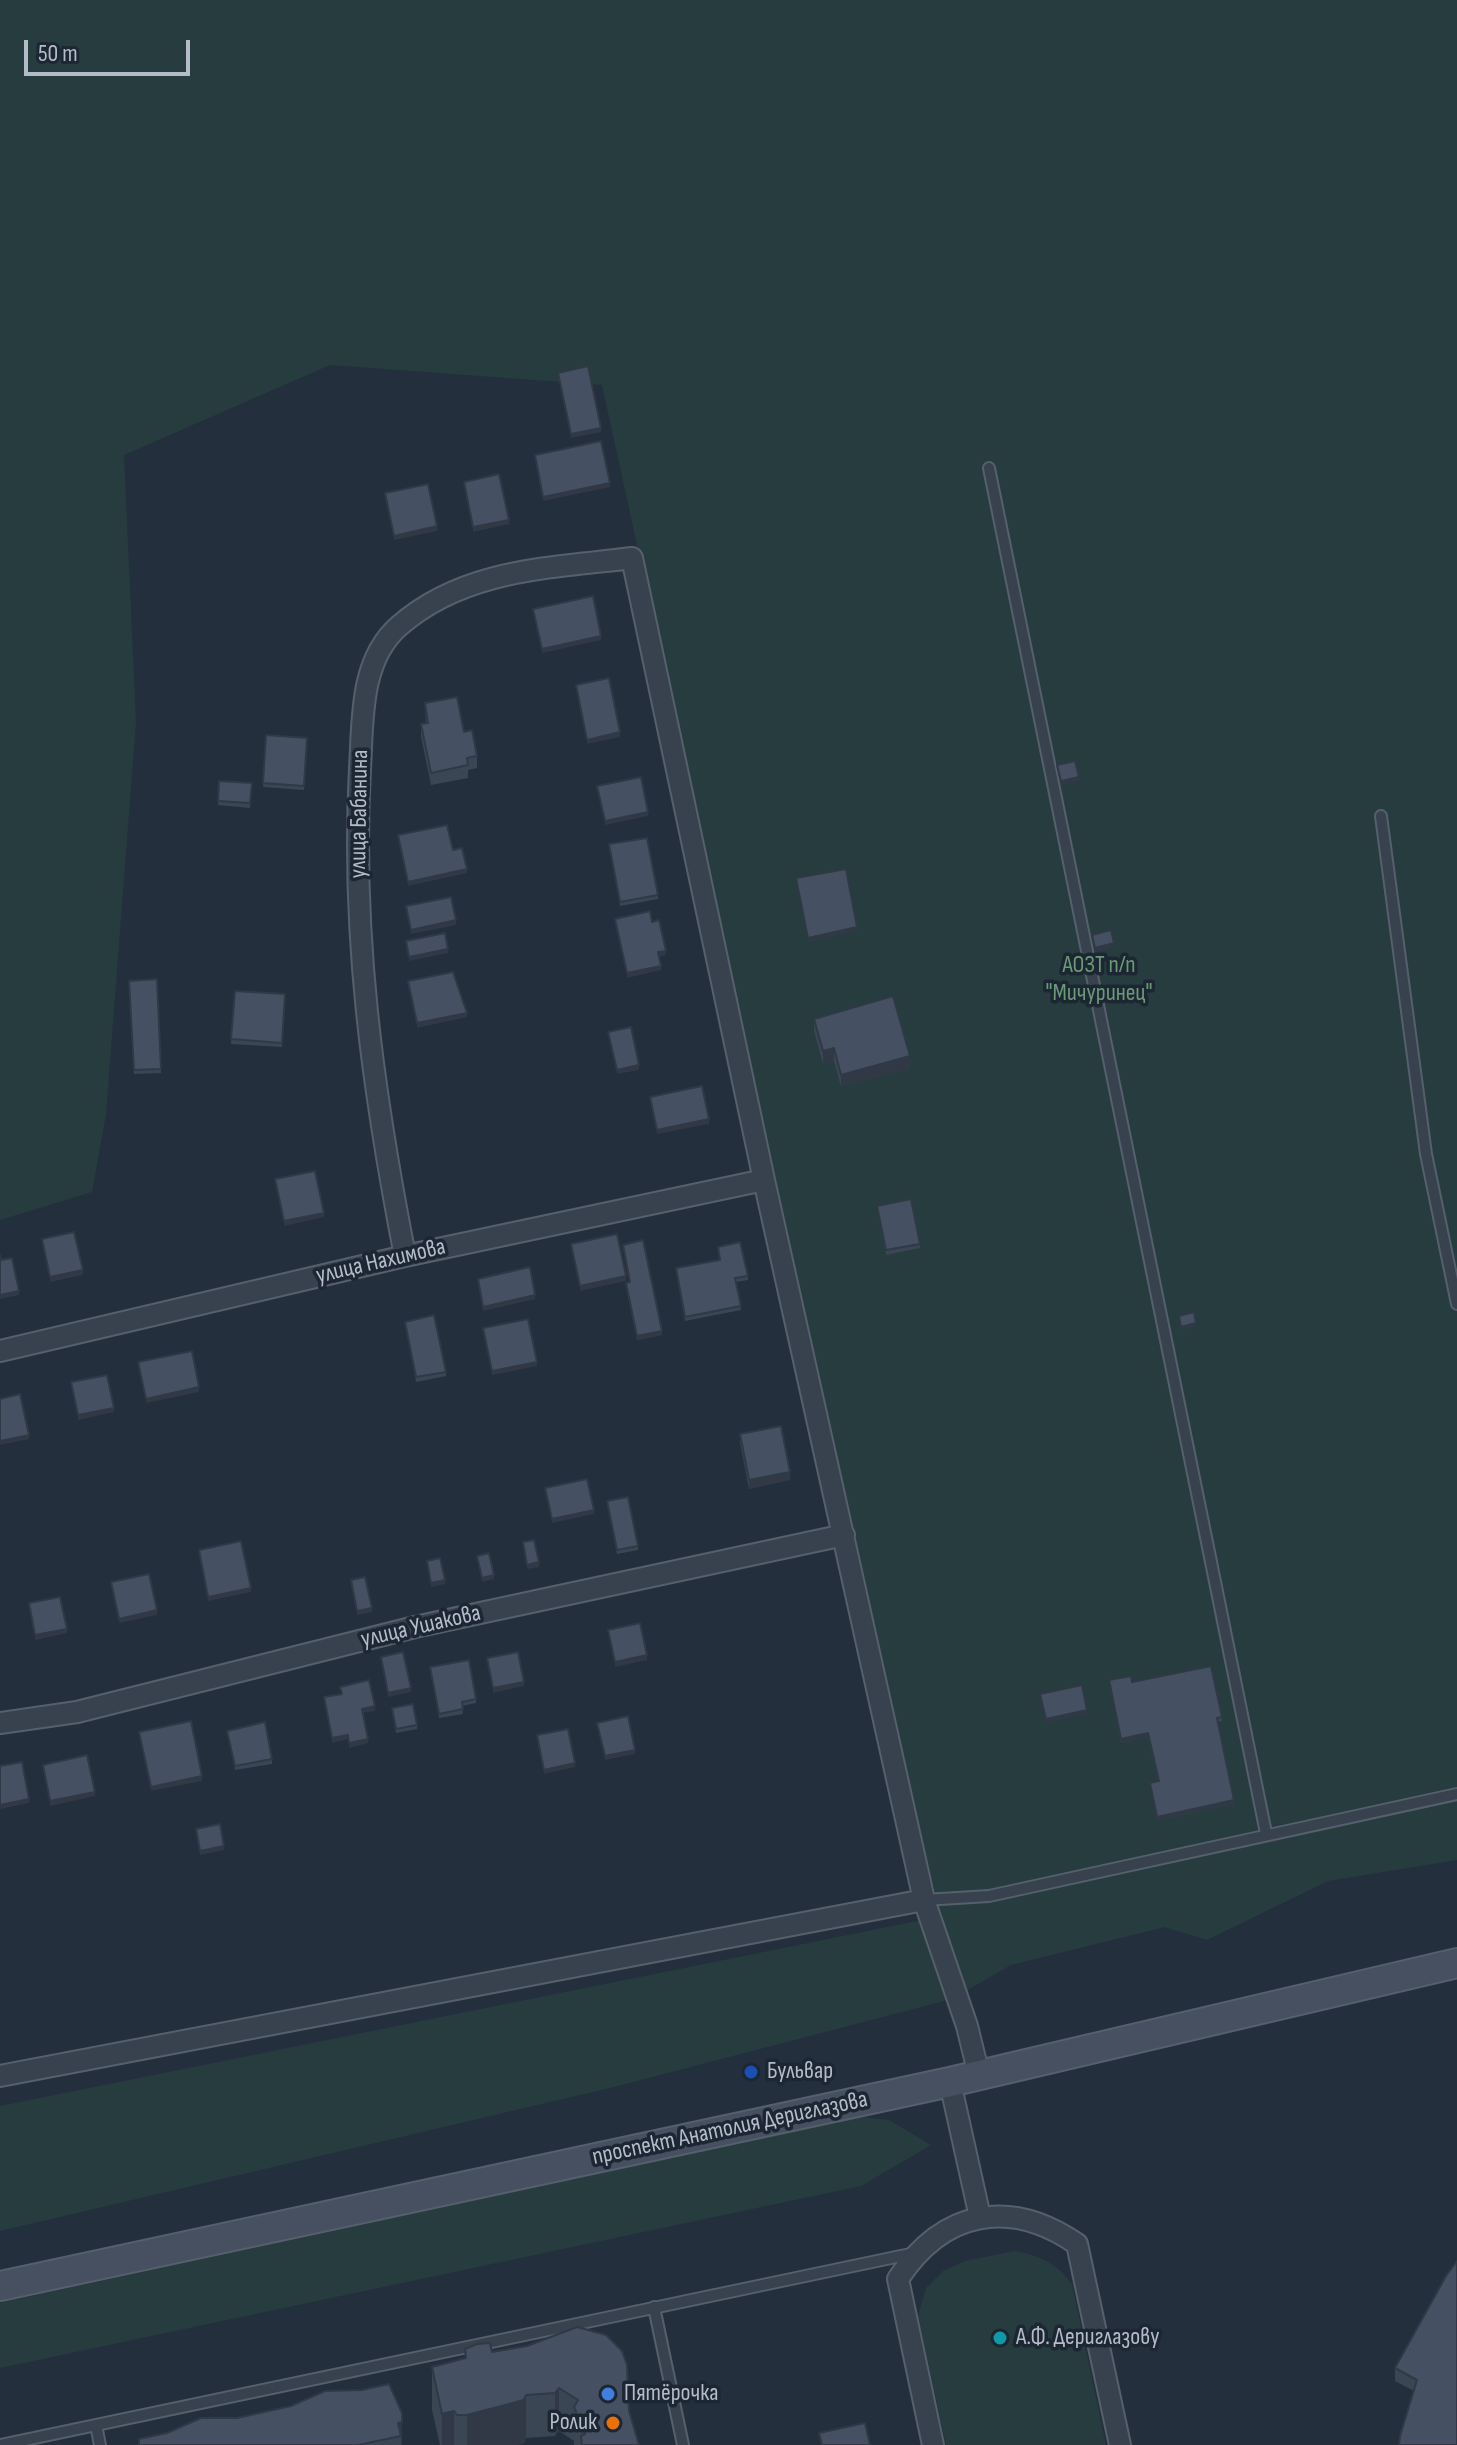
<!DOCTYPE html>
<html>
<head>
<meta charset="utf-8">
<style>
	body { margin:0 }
	#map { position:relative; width:1457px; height:2445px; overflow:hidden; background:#242f3e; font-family:"Sofia Sans Condensed",sans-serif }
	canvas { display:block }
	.scale { position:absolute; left:24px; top:40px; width:166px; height:36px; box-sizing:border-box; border:4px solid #b4bcc9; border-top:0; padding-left:10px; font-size:24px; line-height:28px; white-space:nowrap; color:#b4bcc9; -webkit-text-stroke:6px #1d2633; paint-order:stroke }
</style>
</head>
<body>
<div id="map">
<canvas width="1457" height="2445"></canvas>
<div class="scale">50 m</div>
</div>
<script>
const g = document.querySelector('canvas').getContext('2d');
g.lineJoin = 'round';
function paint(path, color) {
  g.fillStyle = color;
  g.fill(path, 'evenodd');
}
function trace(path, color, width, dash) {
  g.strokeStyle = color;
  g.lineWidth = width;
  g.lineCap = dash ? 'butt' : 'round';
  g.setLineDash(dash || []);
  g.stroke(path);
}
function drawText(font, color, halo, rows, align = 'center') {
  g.font = font + ' "Sofia Sans Condensed",sans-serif';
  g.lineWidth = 7;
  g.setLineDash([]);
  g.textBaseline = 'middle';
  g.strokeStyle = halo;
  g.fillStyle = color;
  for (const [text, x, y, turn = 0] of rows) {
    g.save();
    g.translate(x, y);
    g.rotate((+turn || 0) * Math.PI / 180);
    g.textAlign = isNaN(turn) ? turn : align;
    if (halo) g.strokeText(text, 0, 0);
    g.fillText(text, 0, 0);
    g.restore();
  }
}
paint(new Path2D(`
	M0 0H1457V1860L1328 1881 1207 1940 1165 1927 1011 1965 952 1999 610 2088 0 2231V2106L937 1917 602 385 330 365 124 455 136 722 106 1114 92 1192 0 1220Z
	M860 2117 889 2120 931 2145 861 2186 0 2368V2303Z
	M1015 2251C1041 2256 1056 2263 1072 2284L1106 2445H946L918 2316 926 2288 943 2271 965 2261Z`), '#263c3f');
const service = new Path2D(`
	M989 468 1266 1833
	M1381 816 1426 1154 1457 1304
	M924 1900 989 1896 1457 1794
	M654 2307 683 2445
	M96 2425 100 2445
	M1 2445 915 2253`);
const minor = new Path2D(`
	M405 1256C373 1091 351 936 360 768 363 722 359 661 399 626 464 569 550 568 632 558L764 1180 924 1900 967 2026 979 2075
	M0 1351 405 1256 764 1180
	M0 1723 77 1712 415 1627 844 1535
	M0 2076 924 1900
	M950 2082 980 2217
	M933 2445 898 2279C943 2210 1010 2198 1077 2244L1120 2445`);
const secondary = new Path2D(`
	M0 2286 950 2082 1457 1963`);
trace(service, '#565f6c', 14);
trace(minor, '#565f6c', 24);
trace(secondary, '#565f6c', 32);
trace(service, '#38414e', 10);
trace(minor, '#38414e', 20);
trace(secondary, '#465061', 28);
paint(new Path2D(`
	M425 703 464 732 477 756V768L468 770V778L431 785 421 737V724L426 723Z
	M266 735 307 738 304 790 263 787Z
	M219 781 252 783 250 808 218 805Z
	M609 844 658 895V899L620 906Z
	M129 981 161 1069V1073L134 1074Z
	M235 991 285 994 282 1047 231 1044Z
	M814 1019 910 1068 841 1087 834 1061 823 1064 814 1031Z
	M877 1206 920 1244V1248L886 1255Z
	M623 1245 662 1335 637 1340 626 1287V1283L630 1282Z
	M718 1247 748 1276V1280L736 1282 741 1310 685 1321 676 1268 719 1260Z
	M405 1322 446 1372V1376L416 1382Z
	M740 1434 790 1480 749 1489 740 1443Z
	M607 1501 638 1546V1550L617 1554Z
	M430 1667 476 1699V1703L462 1706 463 1714 439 1718Z
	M1109 1680 1132 1682 1222 1717V1721L1218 1722 1234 1804 1157 1821 1150 1783 1158 1781 1148 1737 1121 1743Z
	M392 1708 417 1725V1729L396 1733Z
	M227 1731 272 1759V1764L235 1770Z
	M1457 2261 1414 2391 1395 2381V2368Z
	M465 2349 492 2352 629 2411 639 2445H574V2441L559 2431 555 2436 526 2438 524 2443 517 2445H440L432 2410V2367L465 2358Z
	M402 2413V2445H139Z`), '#3b4654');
paint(new Path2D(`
	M601 428V432L571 438V434Z
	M610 483V487L543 501V497Z
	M509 520V524L473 532V527Z
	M437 526V531L394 540V536Z
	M601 636V640L542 653V649Z
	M620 732V737L587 744V740Z
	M1079 777V781L1061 785V781Z
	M648 812V816L605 825V821Z
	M467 869V873L408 886V882Z
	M456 920V925L411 934V930Z
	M857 927V931L808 942V938Z
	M1114 943V948L1095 952V948Z
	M448 949V953L409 961V957Z
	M666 951V955L658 957V952Z
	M661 966V970L627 978V973Z
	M467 1013V1017L417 1028V1023Z
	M834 1048V1061L823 1064V1051Z
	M910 1056V1068L841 1087V1075Z
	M639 1065V1070L617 1074V1070Z
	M709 1119V1124L657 1134V1130Z
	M324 1213V1217L284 1226V1221Z
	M83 1270V1275L50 1282V1277Z
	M626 1276V1281L580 1291V1286Z
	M19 1291V1295L0 1299V1295Z
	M535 1295V1299L483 1311V1307Z
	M1196 1323V1327L1181 1331V1327Z
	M662 1331V1335L637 1340V1336Z
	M537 1362V1366L492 1375V1371Z
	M199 1387V1392L146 1403V1399Z
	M114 1408V1412L78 1420V1415Z
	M29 1435V1439L0 1445V1441Z
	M790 1472V1480L749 1489V1480Z
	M594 1510V1514L552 1523V1519Z
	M539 1562V1567L527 1569V1565Z
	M494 1575V1579L482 1582V1578Z
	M445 1580V1584L431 1587V1583Z
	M251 1588V1592L208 1601V1597Z
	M372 1608V1612L357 1615V1611Z
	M157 1610V1615L119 1623V1619Z
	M67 1629V1633L35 1640V1635Z
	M647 1655V1660L615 1667V1662Z
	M524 1682V1686L493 1693V1688Z
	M411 1688V1692L388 1697V1693Z
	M375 1706V1711L362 1713V1709Z
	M1087 1710V1714L1046 1723V1719Z
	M1148 1733V1737L1121 1743V1739Z
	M348 1735V1739L332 1743V1738Z
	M368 1739V1743L349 1748V1743Z
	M635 1750V1754L605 1760V1756Z
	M575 1763V1767L544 1774V1770Z
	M202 1776V1781L151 1791V1787Z
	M95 1792V1796L50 1806V1801Z
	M29 1799V1803L0 1809V1805Z
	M1234 1800V1804L1157 1821V1817Z
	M224 1846V1850L200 1855V1851Z
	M559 2388V2431L555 2436V2393Z
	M526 2395V2438L524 2443 517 2445H467V2415Z
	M454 2411V2445H442V2414Z
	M402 2413V2445H401V2436L398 2423Z`), '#303945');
const building = new Path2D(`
	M588 366 601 428 571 434 558 373Z
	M601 441 610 483 543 497 535 455Z
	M499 474 509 520 473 527 464 482Z
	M428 484 437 526 394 536 385 493Z
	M593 596 601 636 542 649 533 609Z
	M609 678 620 732 587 740 576 685Z
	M457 697 464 732 472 730 477 756 467 758 468 765 431 773 421 724 428 723 425 703Z
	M266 735 307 738 304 786 263 783Z
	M1075 761 1079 777 1061 781 1057 765Z
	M641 777 648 812 605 821 597 786Z
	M219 781 252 783 250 803 218 801Z
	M447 825 453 850 462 848 467 869 408 882 398 835Z
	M647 838 658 895 620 902 609 844Z
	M846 869 857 927 808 938 796 878Z
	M451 897 456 920 411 930 406 906Z
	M650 911 652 922 659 920 666 951 658 952 661 966 627 973 615 919Z
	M1111 930 1114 943 1095 948 1092 935Z
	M445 933 448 949 409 957 406 941Z
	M453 972 467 1013 417 1023 408 981Z
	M157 979 161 1069 134 1070 129 981Z
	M235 991 285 994 282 1043 231 1039Z
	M893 996 910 1056 841 1075 834 1048 823 1051 814 1019Z
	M631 1027 639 1065 617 1070 608 1032Z
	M702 1086 709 1119 657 1130 650 1097Z
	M315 1171 324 1213 284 1221 275 1179Z
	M911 1199 920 1244 886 1250 877 1206Z
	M74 1232 83 1270 50 1277 42 1239Z
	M617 1234 626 1276 580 1286 571 1244Z
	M643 1240 662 1331 637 1336 626 1283 630 1282 623 1245Z
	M740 1242 748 1276 735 1278 741 1306 685 1317 676 1268 720 1260 718 1247Z
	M0 1255 1 1260 12 1258 19 1291 0 1295Z
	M530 1267 535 1295 483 1307 478 1279Z
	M1194 1312 1196 1323 1181 1327 1179 1316Z
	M434 1315 446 1372 416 1377 405 1322Z
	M528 1319 537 1362 492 1371 483 1328Z
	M192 1351 199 1387 146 1399 138 1362Z
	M107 1375 114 1408 78 1415 71 1382Z
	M20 1394 29 1435 0 1441V1399Z
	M781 1426 790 1472 749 1480 740 1434Z
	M587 1479 594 1510 552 1519 545 1488Z
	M628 1497 638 1546 617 1550 607 1501Z
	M534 1540 539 1562 527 1565 523 1542Z
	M241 1541 251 1588 208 1597 199 1550Z
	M489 1553 494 1575 482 1578 477 1556Z
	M440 1558 445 1580 431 1583 427 1561Z
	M149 1574 157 1610 119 1619 111 1582Z
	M365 1577 372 1608 357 1611 351 1580Z
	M60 1597 67 1629 35 1635 29 1603Z
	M640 1623 647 1655 615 1662 608 1630Z
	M403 1652 411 1688 388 1693 381 1657Z
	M518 1652 524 1682 493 1688 487 1658Z
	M469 1660 476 1699 462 1702 463 1709 439 1714 430 1667Z
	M1211 1666 1222 1717 1217 1718 1234 1800 1157 1817 1150 1783 1159 1781 1148 1733 1121 1739 1109 1680 1131 1676 1132 1682Z
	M369 1680 375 1706 362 1709 368 1739 349 1743 348 1735 332 1738 324 1697 342 1694 340 1687Z
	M1082 1685 1087 1710 1046 1719 1040 1694Z
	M413 1704 417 1725 396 1729 392 1708Z
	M628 1716 635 1750 605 1756 597 1723Z
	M191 1721 202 1776 151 1787 139 1732Z
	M265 1722 272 1759 235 1766 227 1731Z
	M568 1729 575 1763 544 1770 537 1735Z
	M87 1755 95 1792 50 1801 43 1765Z
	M22 1762 29 1799 0 1805V1766Z
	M220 1824 224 1846 200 1851 196 1829Z
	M1457 2261V2445H1399L1400 2436 1417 2380 1395 2368 1446 2276Z
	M577 2327 606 2335 622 2351 627 2365 629 2411 639 2445H582L581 2436 585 2434 574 2407 578 2400 559 2388 555 2393 526 2395 524 2400 467 2415H457L454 2411 442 2414 432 2367 466 2358 465 2349 477 2344 490 2343 492 2352 527 2346Z
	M389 2384 402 2413V2422L398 2423 401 2436 358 2445H139V2439L167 2433 201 2418H237L291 2406 325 2391 362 2390Z
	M865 2423 870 2445H822L819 2433Z`);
paint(building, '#455162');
trace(building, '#303945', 2);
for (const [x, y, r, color] of [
	[751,2072,8,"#1a4fb4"],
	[1000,2338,8,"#0f9aa8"],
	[608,2394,8,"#3f7fe0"],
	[613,2423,8,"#e8710a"]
]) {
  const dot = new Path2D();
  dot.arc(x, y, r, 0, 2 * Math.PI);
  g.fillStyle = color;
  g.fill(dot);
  trace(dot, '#1d2633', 3);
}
drawText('24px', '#b4bcc9', '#1d2633', [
	["улица Бабанина",360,814,-89],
	["улица Нахимова",381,1262,-13],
	["улица Ушакова",421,1627,-13],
	["проспект Анатолия Дериглазова",730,2129,-12]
]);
drawText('24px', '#6b9a76', '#1d2633', [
	["АОЗТ п/п",1099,966],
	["\"Мичуринец\"",1099,994]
]);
drawText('24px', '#b4bcc9', '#1d2633', [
	["Бульвар",767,2072],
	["А.Ф. Дериглазову",1016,2338],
	["Пятёрочка",624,2394],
	["Ролик",597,2423,"right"]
], 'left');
</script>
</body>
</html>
